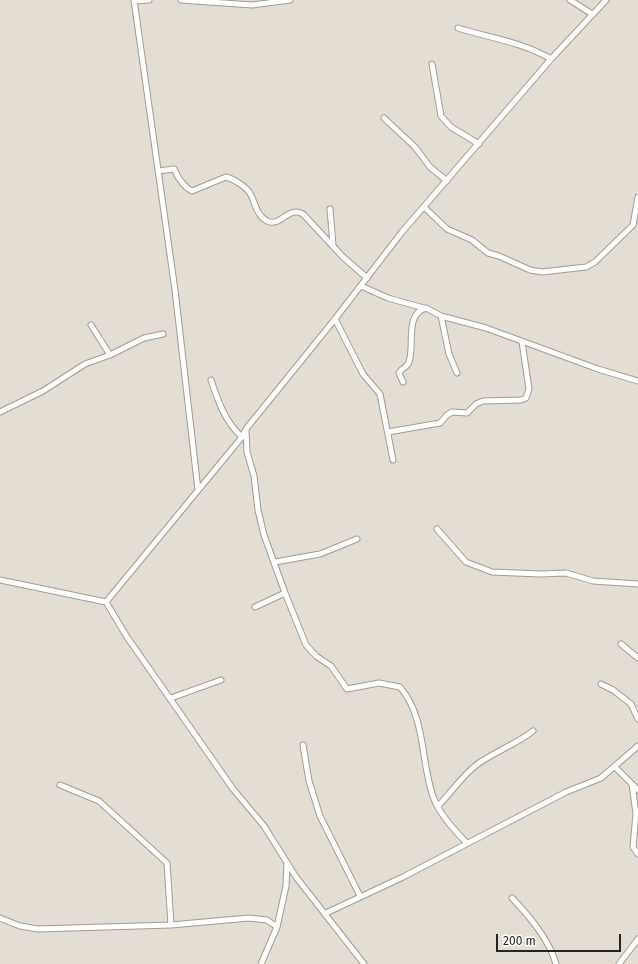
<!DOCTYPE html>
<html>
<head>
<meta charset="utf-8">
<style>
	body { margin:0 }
	#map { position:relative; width:638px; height:964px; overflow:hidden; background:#e3ddd3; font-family:"Fira Sans",sans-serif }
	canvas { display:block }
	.scale { position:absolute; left:496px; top:934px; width:125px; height:18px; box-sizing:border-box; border:2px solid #262420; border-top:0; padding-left:5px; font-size:12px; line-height:14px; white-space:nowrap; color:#262420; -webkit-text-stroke:3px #fff; paint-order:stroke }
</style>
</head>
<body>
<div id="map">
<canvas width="638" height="964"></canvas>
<div class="scale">200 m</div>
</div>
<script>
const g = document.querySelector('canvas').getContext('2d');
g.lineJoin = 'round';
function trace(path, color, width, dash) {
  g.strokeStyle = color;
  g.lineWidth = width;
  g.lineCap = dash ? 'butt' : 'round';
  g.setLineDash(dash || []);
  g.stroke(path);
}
const street = new Path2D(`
	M134 0 175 290 198 490
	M181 0 252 5 290 0
	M570 0 592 14
	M134 1 149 0
	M458 28C490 38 522 42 551 59
	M432 64 441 116 451 127 479 144
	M384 118 415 147 430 167 447 181
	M158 171 174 169C178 178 184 187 192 191L226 177C234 179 247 187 251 195 255 203 257 216 267 221 280 228 289 205 303 214L343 257 367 278
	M424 207 447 229 472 240 488 253 499 256 530 270 542 272 586 267 595 262 633 225 638 197
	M330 209 333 245
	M361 286 388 298 424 308
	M441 316 449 354 457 373
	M335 319 363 374 380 394 393 460
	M91 325 110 355
	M211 380C218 401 225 422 242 437
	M403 382 399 373C401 368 408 367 409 362 415 346 404 314 426 308L441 316 486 328 598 369 638 381
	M0 412 43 391 85 364 110 355 144 338 163 334
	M246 430 247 452 254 476 258 510 264 535 285 593
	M388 432 440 423 447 415 452 412 467 413 476 404 483 401 521 400 526 398 529 389 522 342
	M437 529 466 562 492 572 540 574 566 573 593 581 638 584
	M275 562 320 554 357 539
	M0 580 106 602 127 637 233 789 264 826 296 877 364 964
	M106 602 242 437 246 429 335 319 402 232 551 59 606 0
	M255 607 285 593 306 645 316 656 331 666 347 689 379 683 400 687C427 719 420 763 434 799 440 815 455 831 467 843
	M621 644 638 658
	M601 684 613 690 631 704 638 719
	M171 698 221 680
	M303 745 309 781 320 816 360 896
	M615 767 638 790
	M632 784 636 814 633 847 638 854
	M60 785 99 801 167 863 171 925
	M438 806C452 792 463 774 479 763 497 751 516 744 533 731
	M512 898C529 916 549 939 556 964
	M326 913 403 877 566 792 601 778 638 746
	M0 918 20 926 38 929 171 925 249 918 267 920 277 927
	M261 964 277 927 286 886 287 863
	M619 964 638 939`);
trace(street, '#a29d93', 7);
trace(street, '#fff', 5);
</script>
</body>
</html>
